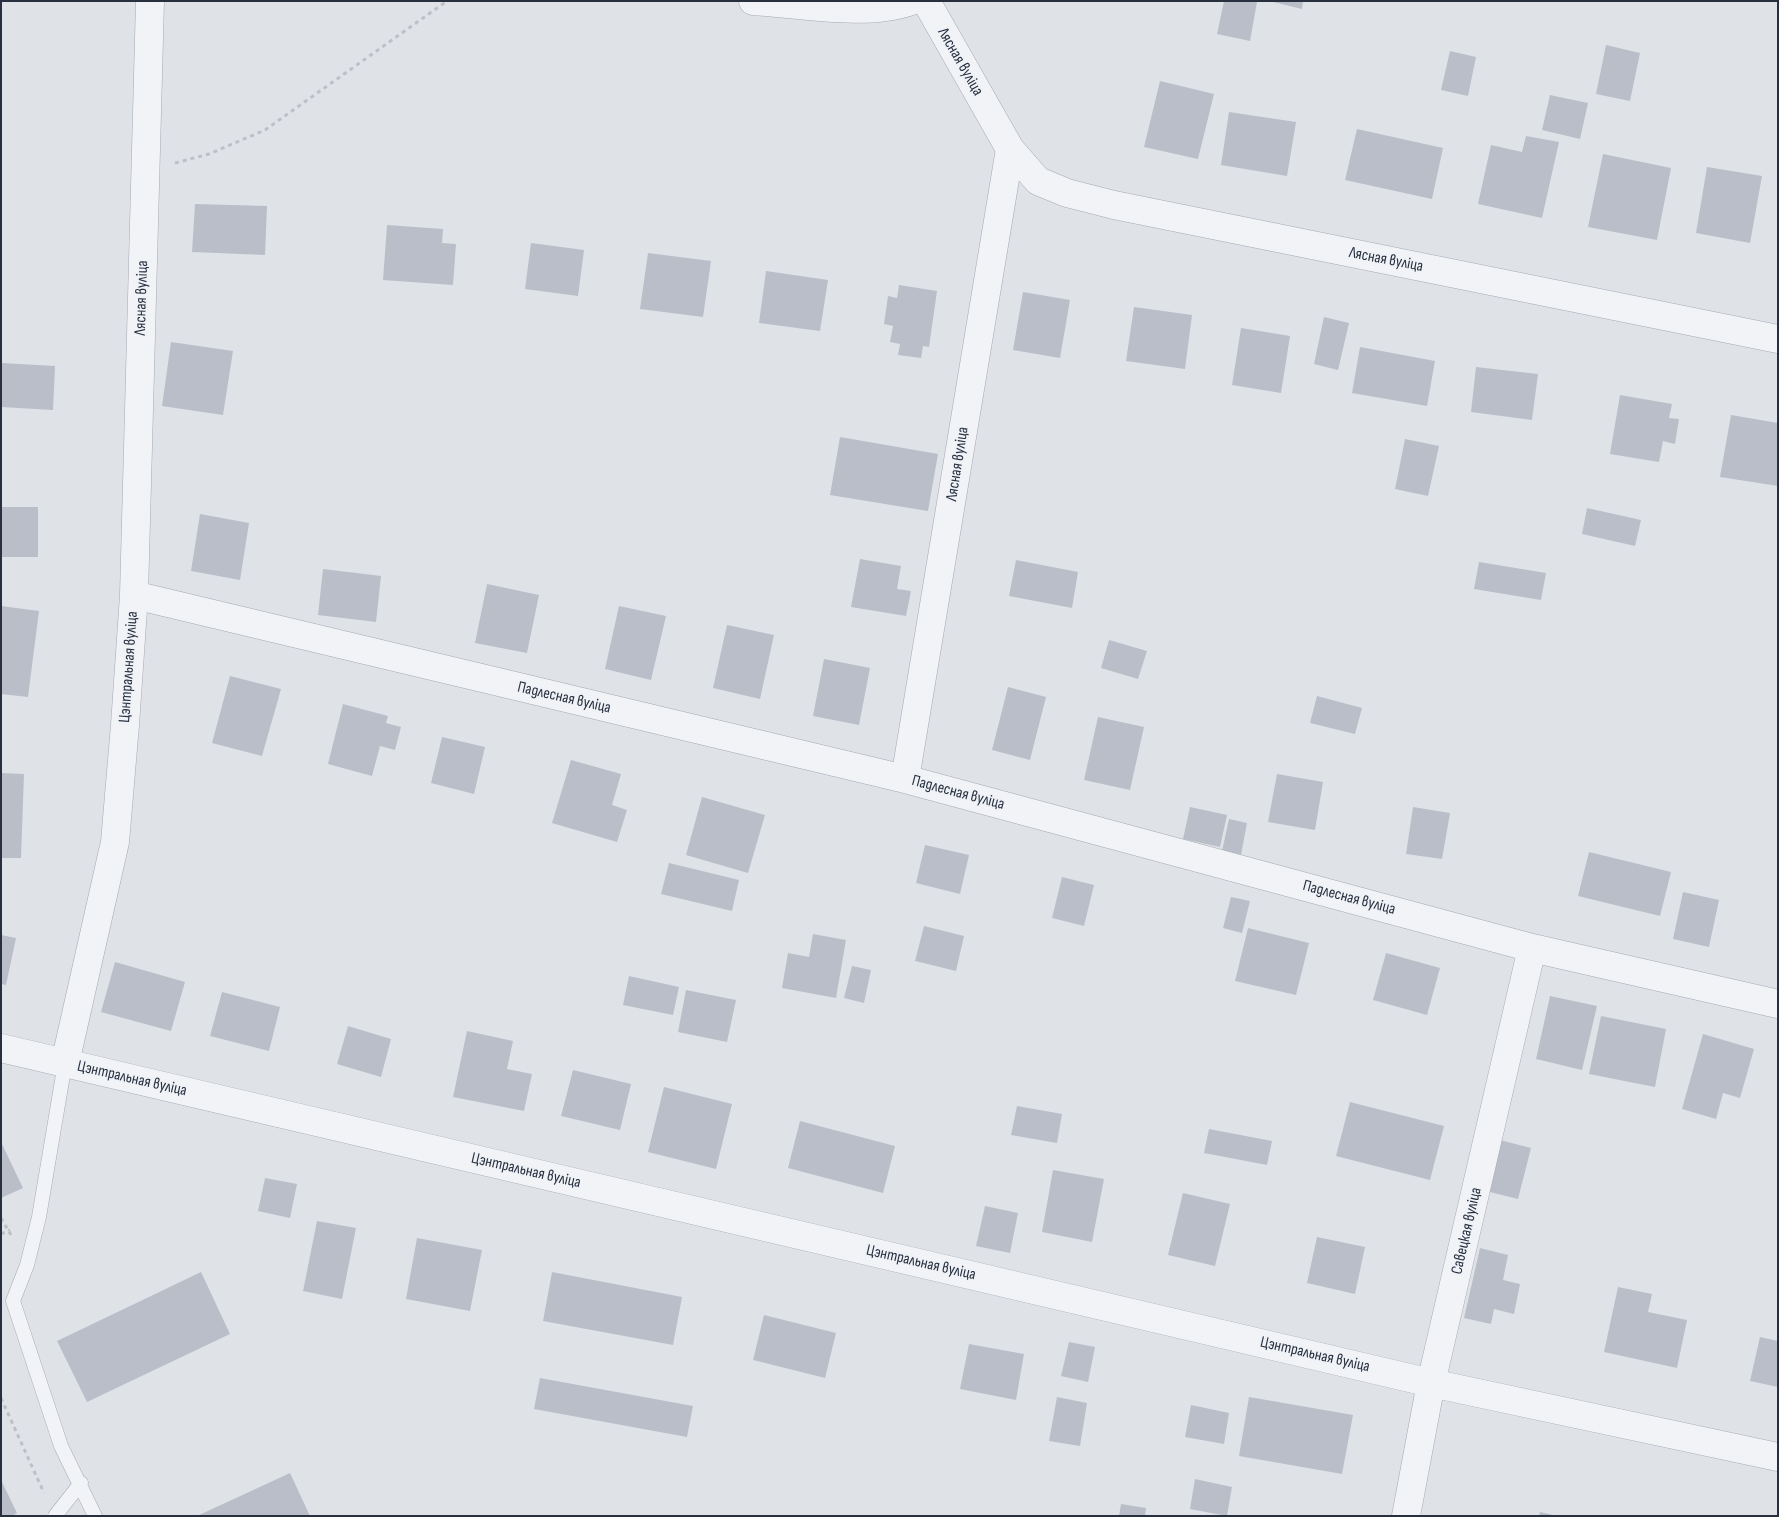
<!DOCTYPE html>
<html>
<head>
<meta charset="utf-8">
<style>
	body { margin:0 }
	#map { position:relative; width:1779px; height:1517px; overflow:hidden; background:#dfe3e8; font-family:"Sofia Sans Condensed",sans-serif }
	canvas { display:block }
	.frame { position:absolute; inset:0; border:2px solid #28303f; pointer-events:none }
</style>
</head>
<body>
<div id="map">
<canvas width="1779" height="1517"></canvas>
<div class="frame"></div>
</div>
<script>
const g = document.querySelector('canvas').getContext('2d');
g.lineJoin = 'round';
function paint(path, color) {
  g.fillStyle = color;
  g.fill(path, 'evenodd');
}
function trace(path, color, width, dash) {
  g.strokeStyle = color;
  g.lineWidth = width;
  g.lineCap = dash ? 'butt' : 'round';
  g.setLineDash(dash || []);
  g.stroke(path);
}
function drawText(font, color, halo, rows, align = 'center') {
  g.font = font + ' "Sofia Sans Condensed",sans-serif';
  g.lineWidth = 4;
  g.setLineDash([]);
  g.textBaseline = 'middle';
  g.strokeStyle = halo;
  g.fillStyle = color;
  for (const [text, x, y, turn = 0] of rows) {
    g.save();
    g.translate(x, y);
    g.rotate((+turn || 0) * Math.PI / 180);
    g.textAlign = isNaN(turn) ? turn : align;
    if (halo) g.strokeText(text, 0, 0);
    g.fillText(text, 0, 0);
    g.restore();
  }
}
paint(new Path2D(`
	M1224 1 1257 2 1250 41 1217 34Z
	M1269 1H1303L1302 9Z
	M1606 45 1640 53 1630 101 1596 94Z
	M1450 51 1476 57 1468 96 1441 90Z
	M1160 81 1214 94 1198 159 1144 147Z
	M1550 95 1588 103 1580 139 1542 130Z
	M1229 112 1296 122 1287 176 1221 165Z
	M1357 129 1443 148 1432 199 1345 180Z
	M1526 136 1559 142 1542 218 1478 204 1491 145 1522 152Z
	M1603 154 1671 168 1657 240 1588 227Z
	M1707 167 1762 176 1750 243 1696 233Z
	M195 204 267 206 265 255 192 252Z
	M387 225 443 229 442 243 456 244 453 285 383 280Z
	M531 243 584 250 578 296 525 289Z
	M648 253 711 261 703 317 640 309Z
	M766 271 828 280 820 331 759 323Z
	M899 285 937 291 929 347 923 346 921 358 898 355 900 344 890 342 893 326 884 324 888 296 897 298Z
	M1023 292 1070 300 1060 358 1013 350Z
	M1134 307 1192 315 1185 369 1126 361Z
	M1324 317 1349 323 1338 370 1314 364Z
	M1241 328 1290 336 1281 393 1232 385Z
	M171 342 233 351 223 415 162 406Z
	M1360 347 1435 361 1427 406 1352 393Z
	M1 363 55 366 53 410 1 407Z
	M1476 367 1538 374 1532 420 1471 412Z
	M1620 395 1672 404 1669 418 1679 419 1675 444 1663 441 1659 462 1610 454Z
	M1731 415 1778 423V486L1720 477Z
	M840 437 938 454 928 511 830 495Z
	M1405 439 1439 446 1428 496 1395 489Z
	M1 507H38V557H1Z
	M1587 508 1641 520 1635 546 1582 534Z
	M200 514 249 523 240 580 191 571Z
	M860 559 901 566 897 589 911 591 906 616 851 607Z
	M1016 560 1078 572 1072 608 1009 596Z
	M1479 562 1546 573 1541 600 1474 589Z
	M323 569 381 576 376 622 318 615Z
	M487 584 539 595 527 653 475 643Z
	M1 606 39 611 28 697 1 694Z
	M619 606 666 616 651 680 605 669Z
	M727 625 774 635 760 699 713 688Z
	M1109 640 1147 651 1138 679 1101 668Z
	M824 659 870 668 859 725 813 716Z
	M230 676 281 689 262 756 212 743Z
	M1008 687 1046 697 1030 760 992 750Z
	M1317 696 1362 708 1355 734 1310 723Z
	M343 704 388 716 386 723 401 727 395 750 380 746 372 776 328 764Z
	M1098 717 1144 727 1130 790 1084 780Z
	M442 737 485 747 474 794 431 783Z
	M571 760 621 774 612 805 627 810 617 842 552 823Z
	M1 773 24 774 21 858H1Z
	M1277 774 1323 782 1315 830 1268 822Z
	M702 797 765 815 748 873 686 855Z
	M1190 807 1227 815 1220 847 1183 839Z
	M1413 807 1450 813 1442 859 1406 854Z
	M1229 819 1247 823 1241 855 1222 851Z
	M925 845 969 855 960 894 916 883Z
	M1589 852 1671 872 1660 916 1578 896Z
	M669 863 739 880 732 911 661 894Z
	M1062 877 1094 885 1084 926 1052 918Z
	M1683 892 1719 900 1709 947 1673 939Z
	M1231 897 1250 901 1242 933 1223 928Z
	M924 926 964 936 956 971 915 961Z
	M1248 928 1309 943 1296 995 1235 981Z
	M813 934 846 940 836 998 782 988 788 953 809 957Z
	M1 935 16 938 6 985 1 984Z
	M1386 953 1440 968 1427 1015 1373 1000Z
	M115 962 185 982 171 1031 101 1012Z
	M852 966 871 970 864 1003 844 998Z
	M629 976 679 987 673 1015 623 1005Z
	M686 990 736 1000 727 1042 678 1032Z
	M222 992 280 1007 269 1051 210 1036Z
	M1550 996 1597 1006 1582 1070 1536 1059Z
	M1601 1016 1666 1029 1655 1087 1589 1074Z
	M348 1026 391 1039 381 1077 337 1064Z
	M467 1031 513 1041 507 1069 532 1074 524 1111 453 1097Z
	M1703 1034 1754 1049 1740 1098 1723 1093 1716 1119 1682 1109Z
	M573 1070 631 1084 620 1130 561 1116Z
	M664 1087 732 1104 716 1169 648 1152Z
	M1350 1102 1444 1126 1430 1180 1336 1156Z
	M1017 1106 1062 1114 1057 1143 1011 1135Z
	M800 1121 895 1146 883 1193 788 1168Z
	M1209 1129 1272 1141 1267 1165 1204 1153Z
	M1500 1140 1531 1148 1518 1199 1486 1191Z
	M1 1142 23 1188 1 1198Z
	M1053 1170 1104 1179 1092 1242 1042 1232Z
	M265 1178 297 1184 290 1218 258 1211Z
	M1183 1193 1230 1204 1215 1266 1168 1255Z
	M985 1206 1018 1213 1010 1253 976 1246Z
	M317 1221 356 1228 342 1299 303 1291Z
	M1317 1237 1365 1247 1355 1294 1307 1283Z
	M417 1238 482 1250 470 1311 406 1299Z
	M1480 1248 1508 1255 1503 1280 1520 1284 1514 1314 1494 1309 1491 1324 1464 1318Z
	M201 1272 230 1334 87 1402 57 1341Z
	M552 1272 682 1297 673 1345 543 1321Z
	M1618 1287 1652 1294 1648 1312 1687 1320 1677 1368 1604 1352Z
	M764 1315 836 1333 825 1378 753 1360Z
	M1760 1337 1778 1341V1387L1750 1381Z
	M1069 1342 1095 1347 1088 1382 1061 1376Z
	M969 1344 1024 1354 1016 1400 960 1389Z
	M540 1378 693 1406 687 1437 534 1409Z
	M1057 1397 1087 1403 1080 1446 1049 1441Z
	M1249 1397 1353 1415 1342 1474 1239 1456Z
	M1191 1405 1229 1413 1224 1444 1185 1437Z
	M290 1473 310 1516H197Z
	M1195 1479 1232 1487 1227 1516 1190 1509Z
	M1 1480 17 1513 12 1516H1Z
	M1121 1504 1146 1508 1145 1516H1119Z
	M1540 1512 1553 1515V1516H1539Z`), '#babec8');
const service = new Path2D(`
	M65 1063 39 1217 27 1265 13 1301 61 1446 95 1516
	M55 1516 81 1483`);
const minor = new Path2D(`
	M926 1 1010 149 1038 181 1067 193 1114 205 1778 339
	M134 595 905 779 1532 948 1778 1004
	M905 779 1010 149
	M1 1048 1431 1383 1778 1457
	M65 1063 115 842 125 725 134 595 150 1
	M1406 1516 1431 1383 1532 948`);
const tertiary = new Path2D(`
	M753 1C800 4 867 17 911 1`);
trace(service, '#a4aab2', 15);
trace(minor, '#a4aab2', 29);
trace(tertiary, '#a4aab2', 29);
trace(new Path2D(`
	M175 163 209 154 265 130 447 1
	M1 1218 11 1235
	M1 1234 10 1230
	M1 1398 44 1493`), '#bdc0c7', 3, [4, 4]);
trace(service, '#f2f3f7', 14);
trace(minor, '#f2f3f7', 28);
trace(tertiary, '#f2f3f7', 28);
drawText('16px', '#28303f', '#eff2f6', [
	["Лясная вуліца",960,62,60],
	["Лясная вуліца",1386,260,11],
	["Лясная вуліца",142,298,-88],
	["Лясная вуліца",958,464,-81],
	["Цэнтральная вуліца",129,667,-86],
	["Падлесная вуліца",564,698,13],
	["Падлесная вуліца",958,793,15],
	["Падлесная вуліца",1349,898,15],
	["Цэнтральная вуліца",132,1079,13],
	["Цэнтральная вуліца",526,1171,13],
	["Савецкая вуліца",1467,1231,-77],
	["Цэнтральная вуліца",921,1263,13],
	["Цэнтральная вуліца",1315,1355,13]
]);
</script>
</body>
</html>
